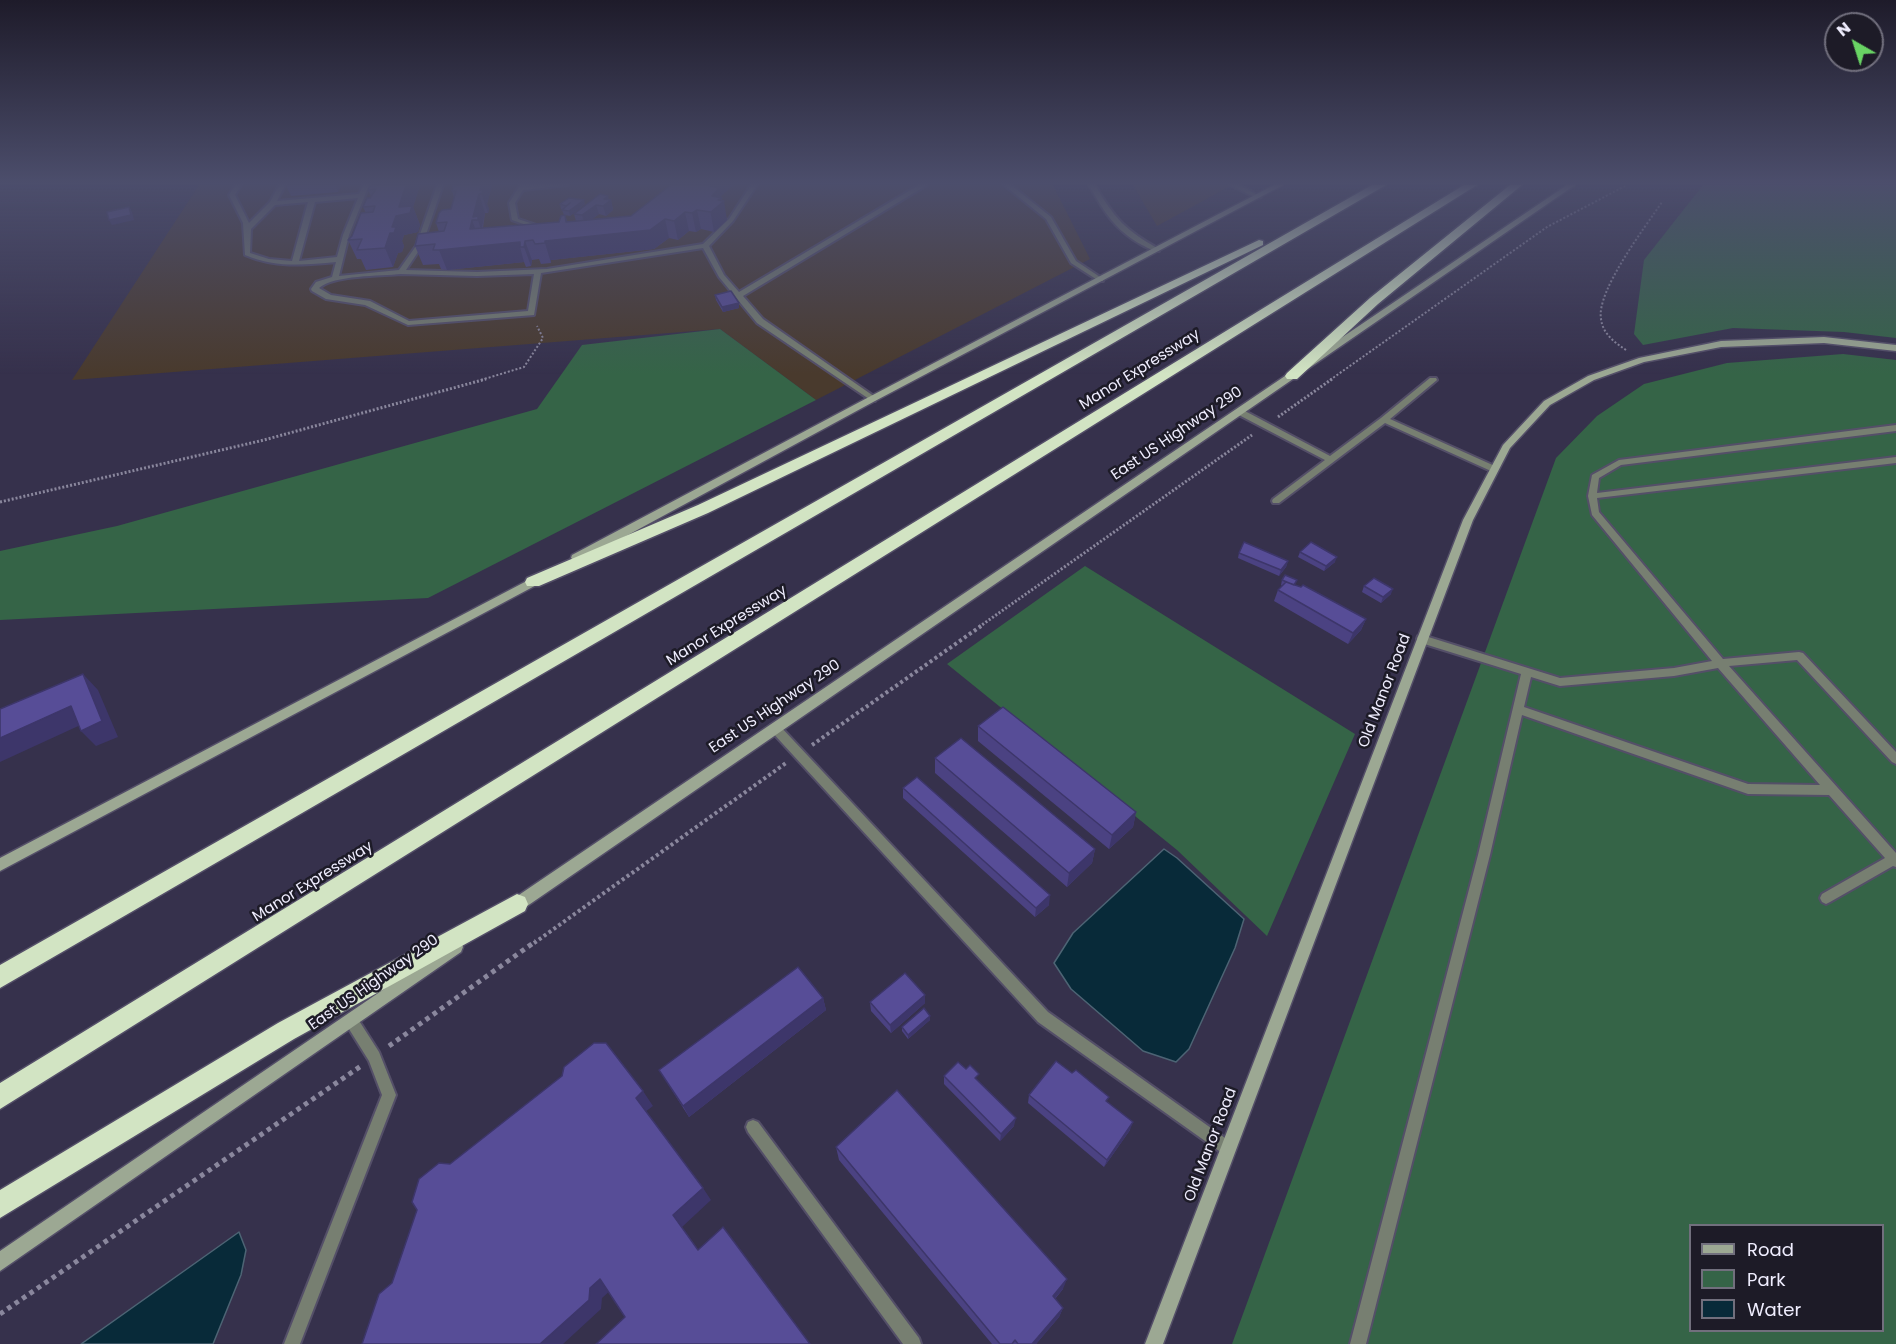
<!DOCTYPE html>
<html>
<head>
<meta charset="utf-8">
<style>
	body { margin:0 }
	#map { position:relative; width:1896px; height:1344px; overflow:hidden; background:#36314c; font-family:Poppins,sans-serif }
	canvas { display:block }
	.legend { position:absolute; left:1689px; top:1224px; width:195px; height:108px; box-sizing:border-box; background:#1d1b27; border:2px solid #716f7d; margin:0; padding:8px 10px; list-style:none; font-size:18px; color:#efedfe }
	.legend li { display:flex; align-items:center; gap:12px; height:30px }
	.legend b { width:30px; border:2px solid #716f7d }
	.north { position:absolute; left:1824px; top:12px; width:60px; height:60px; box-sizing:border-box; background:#1d1b27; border:2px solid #716f7d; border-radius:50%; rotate:321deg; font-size:16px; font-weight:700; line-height:24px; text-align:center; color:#efedfe }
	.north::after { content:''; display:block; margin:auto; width:21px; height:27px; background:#69d464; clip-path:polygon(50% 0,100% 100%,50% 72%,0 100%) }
</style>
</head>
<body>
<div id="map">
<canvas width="1896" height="1344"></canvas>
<ul class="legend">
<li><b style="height:8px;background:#9ca893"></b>Road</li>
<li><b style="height:16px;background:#356447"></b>Park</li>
<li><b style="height:16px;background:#082a39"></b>Water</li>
</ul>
<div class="north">N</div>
</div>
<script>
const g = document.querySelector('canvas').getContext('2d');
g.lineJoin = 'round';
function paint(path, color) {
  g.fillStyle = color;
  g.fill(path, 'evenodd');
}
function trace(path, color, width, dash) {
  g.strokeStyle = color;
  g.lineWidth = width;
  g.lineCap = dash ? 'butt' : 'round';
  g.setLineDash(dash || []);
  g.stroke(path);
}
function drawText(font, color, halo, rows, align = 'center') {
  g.font = font + ' Poppins,sans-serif';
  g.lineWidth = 5;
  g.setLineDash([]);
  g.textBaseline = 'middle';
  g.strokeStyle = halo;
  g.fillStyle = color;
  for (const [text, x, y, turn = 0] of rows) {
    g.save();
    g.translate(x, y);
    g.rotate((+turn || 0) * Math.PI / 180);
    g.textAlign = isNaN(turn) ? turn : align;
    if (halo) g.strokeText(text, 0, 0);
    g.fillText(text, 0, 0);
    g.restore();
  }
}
paint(new Path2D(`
	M199 185H1053L1090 259 816 400 720 329 72 380Z
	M1133 185H1232L1157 226Z`), '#493a2d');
paint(new Path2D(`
	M1703 185H1896V338L1844 332 1733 328 1643 345 1634 334 1644 260Z
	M720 329 816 400 428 598 0 620V551L117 526 537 409 582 345Z
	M1843 354 1896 360V1344H1232L1556 458 1597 416 1644 384 1727 363ZM1690 1226H1882V1330H1690Z
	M1085 566 1355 734 1267 936 1177 850 947 664Z`), '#356447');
const water = new Path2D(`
	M1164 849 1177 858 1244 919 1235 948 1189 1049 1176 1062 1143 1051 1071 989 1054 963 1073 933Z
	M239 1232 246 1250 241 1275 213 1344H81Z`);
paint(water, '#082a39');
trace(water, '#4d6474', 1.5);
const lane = new Path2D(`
	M235 185H241L235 195 249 223 270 202 279 185H285L277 201 359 194 363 185H369L349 235 339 276 399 270 416 246 437 185H443L422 246 406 270 477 272 547 269 703 244 729 219 751 185H757L733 221 709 246 724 275 739 292 919 185H927L743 296 763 319 875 397V401H872L757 323 719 277 703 248 541 273 534 315 408 325 365 305 326 299 312 291 311 289 316 282 332 277 336 262C304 265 275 268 245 255L243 223 229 195ZM358 198 343 235 337 257 299 261 315 202ZM308 202 292 261 269 259 250 253 251 229 275 205ZM401 274 477 276 534 274 528 311 409 321 370 301 331 295 319 288C334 275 380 276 401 274Z
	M520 185H568L523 190 515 203 518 219 545 228V230H541L512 220 509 203Z
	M1004 185H1011L1051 217 1076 261 1103 279V281H1099L1071 263 1046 219Z
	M1089 185H1095C1115 219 1125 230 1159 249V251C1153 251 1148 248 1142 245 1115 230 1104 212 1089 185Z
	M1230 185H1239L1261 197 1256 198Z
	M1430 378H1436L1437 380 1390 419 1497 467V471H1491L1385 423 1279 503H1273L1272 501 1273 499 1325 460 1237 414V410H1243L1330 456 1381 418Z
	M1896 425V431L1621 465 1599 478 1597 493 1896 457V463L1597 498 1599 512 1723 659 1799 652 1803 653 1896 752V764L1892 762 1797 660 1729 666 1896 853V867L1893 866 1830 902 1826 904 1822 902 1820 898 1822 894 1885 858 1829 795 1748 794 1522 715 1490 855 1366 1344H1350L1478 855 1521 674 1418 642 1417 639 1418 636 1422 635 1560 678 1674 668 1712 661 1592 515 1588 496 1592 475 1619 460ZM1718 668 1820 785 1748 784 1524 707 1531 677 1560 686 1674 676Z
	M775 724 779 725 1048 1012 1232 1143 1234 1148 1232 1153 1227 1155 1222 1153 1038 1022 771 731 770 728 771 725Z
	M351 1014 356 1016 379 1052 396 1095 300 1344H284L382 1095 369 1061 344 1021 346 1016Z
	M753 1120 758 1122 919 1338 921 1344H903L748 1132 746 1127 748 1122Z`);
const secondary = new Path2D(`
	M1274 185H1283L875 401 580 561 576 562 571 558 572 555 869 397Z
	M1567 185H1575L517 913 512 914 507 913 505 908 507 903Z
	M1824 337 1896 345V351L1824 343 1721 347 1644 362 1594 380 1550 405 1510 448 1473 520 1163 1344H1145L1463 520 1503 445 1544 401 1588 376 1639 358 1721 341Z
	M540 574 546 578 544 581 0 871V858Z
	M456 940 461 942 463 947 461 952 0 1271V1251Z`);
const highway = new Path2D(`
	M1372 185H1386L0 988V965Z
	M1464 185H1477L0 1109V1083Z
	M1510 185H1522L1378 304 1297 379H1287L1285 376 1287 373 1370 298Z
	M1259 240 1263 241V245L708 513 539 586H527L525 582 527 578 698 505Z
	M517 894 525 897 528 904 525 911 294 1039 0 1218V1190L278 1023Z`);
trace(lane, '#544f68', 4);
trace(secondary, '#544f68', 3);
trace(highway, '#544f68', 3);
trace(new Path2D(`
	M1626 350C1614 342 1603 334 1601 319 1596 291 1646 226 1662 202
	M481 380 524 367 543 338 537 326
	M1330 380 1547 227 1627 185`), '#8a879d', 2, [2, 2]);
trace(new Path2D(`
	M1278 417 1332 379
	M0 502 264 440 486 379
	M979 627 1252 435`), '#8a879d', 3, [2, 2]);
trace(new Path2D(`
	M812 745 981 626
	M534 943 786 763`), '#8a879d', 4, [3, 3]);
trace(new Path2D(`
	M389 1046 536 941
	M0 1314 361 1066`), '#8a879d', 5, [4.5, 4.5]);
paint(lane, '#777f71');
paint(secondary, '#9ca893');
paint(highway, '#d2e4c3');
paint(new Path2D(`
	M286 185H341L338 192 291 196Z
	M379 185H420L413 207 420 225 418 232 404 235 402 241 404 246 402 252 398 253 393 267 366 270 361 259H357L348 240 352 236 366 213 363 207 371 196 368 190Z
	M458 185H492L487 204 489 209 488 213H485L483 228 559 222 564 215 562 210H563L561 209 560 204H585L570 216 565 215 567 221H576L574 214 609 200H611L613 210 606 216 599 214 592 219 631 216 671 185H733L721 196 727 220 714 232 701 229 696 232 689 231 678 240 669 238 654 249 551 260V263L541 264 539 259 532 260 531 266 526 267 524 262 447 270 441 269 439 264 423 265 415 246 439 232 436 223 451 209 454 197 452 191Z
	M715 295 739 303V308L723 312 716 300Z
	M1300 552 1335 562 1324 571 1298 557Z
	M1239 553 1288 561 1286 567 1279 576 1238 558Z
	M1282 580 1366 619 1361 630 1348 644 1274 601 1278 590 1282 586 1281 585Z
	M1364 586 1391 594 1381 603 1362 592Z
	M978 726 1136 812 1133 827 1109 849 978 741Z
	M935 758 1095 849 1092 863 1067 887 935 773Z
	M903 788 1049 905 1035 917 903 798Z
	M823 998 826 1010 689 1117 659 1070Z
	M870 1002 925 1003 891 1033 871 1011Z
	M930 1016V1020L908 1039 902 1031V1027Z
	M944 1076 979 1082 1014 1126 1000 1141 944 1084Z
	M1029 1095 1108 1102 1130 1130 1104 1167 1028 1103Z
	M836 1147 1063 1289 1055 1299 1063 1308 1059 1317 1036 1344H992L839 1160Z`), '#4b4282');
paint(new Path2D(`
	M335 185H341L338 192Z
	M406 185H420L413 207 420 225 418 232 404 235 402 241 404 246 402 252 398 253 393 267 385 248Z
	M481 185H492L487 204 489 209 488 213 480 190Z
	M733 185 721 196 723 203 724 201 727 220 714 232 706 186Z
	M479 194 485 213 482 227 485 235 484 239 478 220 473 217Z
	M608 196 609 201 611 200 613 210 606 216 603 206 604 199Z
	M584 200 585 204 570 216 569 211Z
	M596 205 599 214 585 225 582 215Z
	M129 207 132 212 134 220 112 225 109 220Z
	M697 210 701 229 696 232 692 213Z
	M685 212 689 231 678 240 674 221Z
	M565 215 571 234 665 219 669 238 654 249 551 260V263L545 243V241L566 222Z
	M472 220 479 239 520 242V247L524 262 447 270 439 250 470 229Z
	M525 241 532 260 531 266 524 247Z
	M739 303V308L723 312 722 307Z
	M1337 557 1335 562 1324 571 1326 566Z
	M1288 561 1286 567 1279 576 1281 570Z
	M1393 589 1391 594 1381 603 1383 597Z
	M1366 619 1361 630 1348 644 1353 633Z
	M83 674 98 690 118 737 96 746 81 731Z
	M71 706 87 722 0 762V738Z
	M1136 812 1133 827 1109 849 1112 835Z
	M1095 849 1092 863 1067 887 1069 873Z
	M1050 895 1049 905 1035 917 1036 908Z
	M925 995V1003L891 1033 890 1025Z
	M823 998 826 1010 689 1117 683 1106Z
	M930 1016V1020L908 1039V1035Z
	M643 1091 653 1106 645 1112 636 1098Z
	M1016 1118 1014 1126 1000 1141 1001 1134Z
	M1133 1122 1130 1130 1104 1167 1107 1160Z
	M703 1188 711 1200 682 1227 706 1260 673 1215Z
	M600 1279 612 1289 602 1298 601 1309 563 1344H540L590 1288Z
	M1067 1279 1063 1289 1049 1305 1053 1296Z
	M1063 1308 1059 1317 1036 1344H1032Z`), '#3d366a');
const building = new Path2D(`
	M379 185H406L399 207 412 206 410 213 396 216 392 227H396L394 233H390L385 248 357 250 362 239 348 240 352 236 361 213 373 212 375 206 363 207 367 198H370L376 189 368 190 370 186Z
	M458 185H481L480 190H483L482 194H479L473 217 478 216V220H472L470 229 559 222 561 216 565 215 566 222 631 216 671 185H707L719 188 712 196 722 198 718 200 724 201 711 212 697 210 692 213 685 212 674 221 665 219 650 230 545 241V243L535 244 533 240 525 241 524 247H520V242L439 250H433L435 244 415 246 418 234 444 231 447 222 436 223 439 213 442 210 451 209 456 191H452L453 186Z
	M600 194 608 196 604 199 611 200 603 206 596 205 582 215 574 214Z
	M569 198 584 200 569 211 562 210 570 203 566 206 560 204Z
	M129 207 131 215 109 220 107 212Z
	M731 291 739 303 722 307 715 295Z
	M1244 542 1288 561 1281 570 1239 553Z
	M1311 542 1337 557 1326 566 1300 552Z
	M1285 575 1297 580 1294 585 1282 580Z
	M1374 578 1393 589 1383 597 1364 586Z
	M1286 582 1301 587 1303 585 1366 619 1353 633 1278 590Z
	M83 674 102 721 81 731 71 706 0 738V709Z
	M1003 707 1136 812 1112 835 978 726Z
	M961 738 1095 849 1069 873 935 758Z
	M917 777 1050 895 1036 908 903 788Z
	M798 967 823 998 683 1106 659 1070Z
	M905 973 925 995 890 1025 870 1002Z
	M924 1008 930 1016 908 1035 902 1027Z
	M594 1043H606L643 1091 636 1098 703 1188 673 1215 698 1250 723 1227 810 1344H596L625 1317 600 1279 590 1288 589 1300 540 1344H362L379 1294 392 1283 417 1210 412 1202 419 1179 439 1163 450 1164 562 1076 564 1067Z
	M1056 1061 1072 1073 1076 1070 1109 1097 1106 1101 1133 1122 1107 1160 1029 1095Z
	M958 1062 966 1069 970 1065 979 1074 975 1078 1016 1118 1001 1134 944 1076Z
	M897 1090 1067 1279 1053 1296 1063 1308 1032 1344H1018L1015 1340 1012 1344H1000L836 1147Z`);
paint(building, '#574d97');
trace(building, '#3d366a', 1.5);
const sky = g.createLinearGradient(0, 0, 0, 374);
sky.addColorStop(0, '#1e1b2a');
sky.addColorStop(0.49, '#4c4e6c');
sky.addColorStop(1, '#4c4e6c00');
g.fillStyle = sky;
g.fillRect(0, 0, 1896, 374);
drawText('15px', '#efedfe', '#1d1b27', [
	["Manor Expressway",1140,370,-32],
	["East US Highway 290",1177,434,-34],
	["Manor Expressway",727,626,-32],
	["Old Manor Road",1385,691,-69],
	["East US Highway 290",775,707,-34],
	["Manor Expressway",313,882,-32],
	["East US Highway 290",374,983,-35],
	["Old Manor Road",1211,1145,-69]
]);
</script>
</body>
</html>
